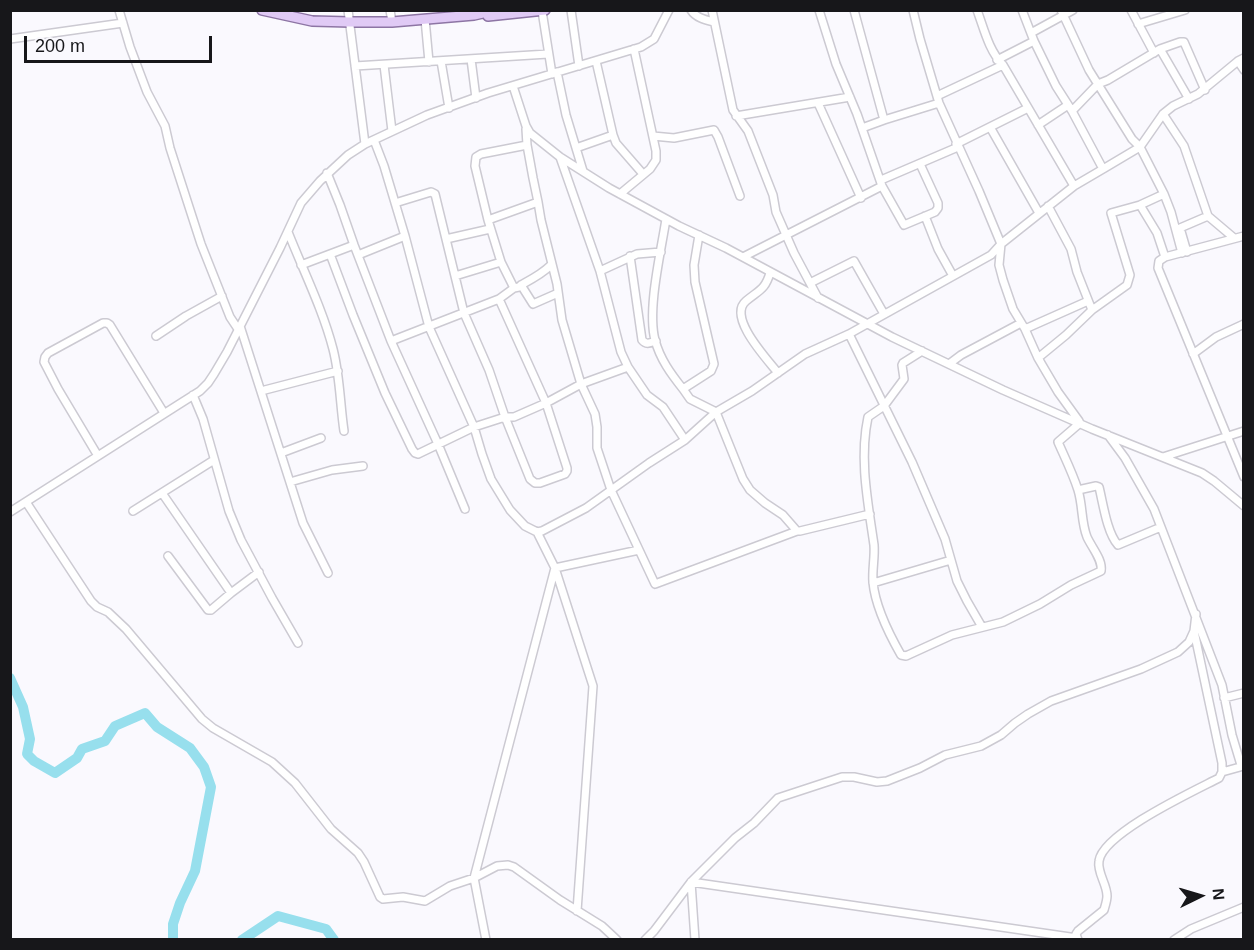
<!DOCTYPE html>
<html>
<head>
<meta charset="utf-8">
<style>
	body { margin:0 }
	#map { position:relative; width:1254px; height:950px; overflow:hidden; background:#faf9fe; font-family:Helvetica,sans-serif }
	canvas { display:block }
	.frame { position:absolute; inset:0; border:12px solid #17171a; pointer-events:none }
	.north { position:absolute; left:1170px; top:866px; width:60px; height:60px; -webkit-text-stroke:4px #faf9fe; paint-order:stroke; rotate:85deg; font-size:16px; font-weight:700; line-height:24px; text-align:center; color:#17171a }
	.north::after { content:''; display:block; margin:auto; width:21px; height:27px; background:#17171a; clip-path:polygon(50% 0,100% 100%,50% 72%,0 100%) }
	.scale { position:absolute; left:24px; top:36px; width:188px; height:27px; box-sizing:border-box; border:3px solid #17171a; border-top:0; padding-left:8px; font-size:18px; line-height:21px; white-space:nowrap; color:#17171a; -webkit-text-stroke:4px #faf9fe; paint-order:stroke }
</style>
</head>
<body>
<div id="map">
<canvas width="1254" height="950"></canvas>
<div class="frame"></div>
<div class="north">N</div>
<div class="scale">200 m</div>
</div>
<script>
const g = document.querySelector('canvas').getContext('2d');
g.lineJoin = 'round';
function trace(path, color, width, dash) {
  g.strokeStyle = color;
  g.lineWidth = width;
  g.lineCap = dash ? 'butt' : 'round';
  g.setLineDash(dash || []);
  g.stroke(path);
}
trace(new Path2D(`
	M10 678 23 707 30 739 27 754 34 761 55 773 77 758 82 749 105 741 115 726 145 713 157 727 190 748 204 767 211 787 195 871 180 903 173 924V940
	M242 940 278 916 326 929 334 940`), '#97dfed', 10);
const minor = new Path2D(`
	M119 10 130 47 147 92 165 126 170 148 201 244 230 317 238 329
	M348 10 365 144
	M390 10 392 22
	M571 10 579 66
	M691 10C696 18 706 20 714 22
	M712 10 733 110 748 131 773 195 776 212 794 253 818 298
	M819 10 836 64 857 114 882 186 904 225 935 212 938 208V203L920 164
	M854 10 884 120 862 128
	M913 10 920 39 939 103 979 191 1001 244 999 265 1003 280 1013 309 1025 329 1038 358 1058 392 1079 421
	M1022 10 1034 41 1056 86 1072 111 1103 169 1074 186
	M1061 10 1089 70 1132 139 1140 147 1164 194 1171 212 1182 253
	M1131 10 1154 53
	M542 11 552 74
	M425 19 429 62
	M1138 24 1185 10
	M1031 33 1073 10
	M10 39 123 23
	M1160 49 1189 99
	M471 59 476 98
	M997 60 1034 41
	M441 61 449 108
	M596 61 613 135 616 143 643 174
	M1238 61 1244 70
	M384 65 392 131
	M355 66 548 54
	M557 72 566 115 583 171
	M513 86 526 126 530 133 560 157 609 188 679 226 726 248 892 337 1003 390 1092 429 1202 473 1214 481 1244 506
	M937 96 1003 65
	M818 103 861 198
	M1072 111 1098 84 1108 80 1160 49 1180 42H1184L1205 90
	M1163 114 1184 146 1208 216 1234 238
	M736 116 850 97
	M884 120 939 103
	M1038 125 1068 105
	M990 127 1039 213
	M526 129 527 145 533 178 538 202 541 220 557 284 562 320 581 384 595 414 597 427V448L611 490 655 584 797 531H800L870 514
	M653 136 674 138 714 130 718 137 740 196
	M374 140 384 166 405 236 429 327 474 427 482 454 491 479 510 510 525 526 537 532 555 568 593 686 577 911
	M956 144 1028 108
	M576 148 613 135
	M560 157 600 271 621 352 628 367 647 395 663 407 685 440
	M1103 169 1140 147 1163 114 1173 106 1198 94 1238 61 1244 58
	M327 173 340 205 354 245 391 341 438 444 465 509
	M881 180 958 147
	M620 194 650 169 656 160V151L634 49
	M395 203 431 192 435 194 464 313 489 370 505 417 530 479 535 483H540L565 474 567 471V468L546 403 499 299
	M1140 205 1157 233 1165 257 1159 261 1158 268 1244 477
	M925 216 938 249 953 276
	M666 219C661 252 647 309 655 340 660 359 671 374 683 389
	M488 220 475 166 476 157 481 154 527 145
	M288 232C303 270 323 310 333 349 340 376 340 404 344 431
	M699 235 694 265 695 282 714 364 711 371 683 389 690 399 716 412 743 479 750 490 765 503 783 515 797 531
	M446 239 490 229
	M1187 252 1180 228 1208 216
	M330 254 353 315 385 393 412 449 415 453 418 454 474 427 505 417H514L546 403 581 384 628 367
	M358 255 405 236
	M630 256 642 340C646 345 650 343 656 341
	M743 257 882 186
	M1165 257 1244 236
	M301 265 354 245
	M600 271 637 254 661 252
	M770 273C765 290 759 290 746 301 727 317 767 359 778 373
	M455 276 501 262
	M810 283 854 261 884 314
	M521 285C532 279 542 274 551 265
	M514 288 501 262 488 220 538 202
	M1092 310 1127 285 1130 275 1111 213 1140 205 1164 194
	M240 326 303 523 328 573
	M1025 329 1088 301
	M849 334 912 462 945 539 957 581 967 601 982 627
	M156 336 186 316 222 296
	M391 341 499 299 514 288 519 287 521 285 533 304 558 293
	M922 351 903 363 902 365 904 379 884 406 868 417C859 459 868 503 874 545 875 557 872 570 873 582 875 605 889 634 901 655L906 656 952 635 1003 622 1040 604 1071 585 1101 571C1103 560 1092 548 1087 537 1081 522 1083 506 1078 490 1073 474 1065 458 1058 442L1080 423
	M1193 354 1216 337 1244 324
	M1040 361 1038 358 1066 335 1092 310 1077 272 1071 249 1048 206
	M949 364 961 355 1021 323
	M261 391 338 371
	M193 395 203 419 229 511 241 540 272 598 298 643
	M1108 435 1125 458 1154 509 1222 685 1232 735 1241 765 1240 767 1222 772
	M281 453 321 438
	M98 456 58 389 44 362 45 357 48 353 103 323H107L110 325 164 413
	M1163 457 1244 431
	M290 482 332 470 363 466
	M1078 490 1096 486 1099 487C1103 503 1107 533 1118 545L1161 527
	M162 493 231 593 259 572
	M26 502 91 601 97 607 108 612 126 629 202 719 213 728 272 762 295 783 331 829 358 853 364 862 380 897 383 899 403 897 425 901 450 886 474 878 497 866 508 865 514 867 560 900 602 926 617 940
	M133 511 214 460
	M10 512 181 403 200 391 208 383 214 374 227 352 280 248 301 203 320 181 348 155 365 144 427 115 488 93 641 47 654 39 669 10
	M537 532 542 531 586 508 649 463 685 440 716 412 752 391 805 354 849 334 991 255 1001 244 1074 186 1003 65C989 51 984 29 977 10
	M168 556 208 610H211L231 593
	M873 583 951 560
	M1224 698 1244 693
	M486 940 474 878 555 568 639 550
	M645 940 654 931 691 882 735 838 754 823 778 798 842 777H854L877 782 887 781 920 768 945 755 981 746 1001 735 1015 723 1028 714 1051 701 1141 669 1178 652 1189 642 1194 631
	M695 940 691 882 1077 938
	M1078 940 1076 934 1078 931 1104 910C1105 906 1107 901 1107 896 1107 884 1097 873 1099 861 1103 833 1194 791 1219 778L1222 772V763L1194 631 1196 614
	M1174 940 1191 929 1244 907`);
const major = new Path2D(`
	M262 10 312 21 350 22H392L474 15 496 10
	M488 16 545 10`);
trace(minor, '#cccad2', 10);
trace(major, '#8d75a4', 12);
trace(minor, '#fff', 7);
trace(major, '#e0caf5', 9);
</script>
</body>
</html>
